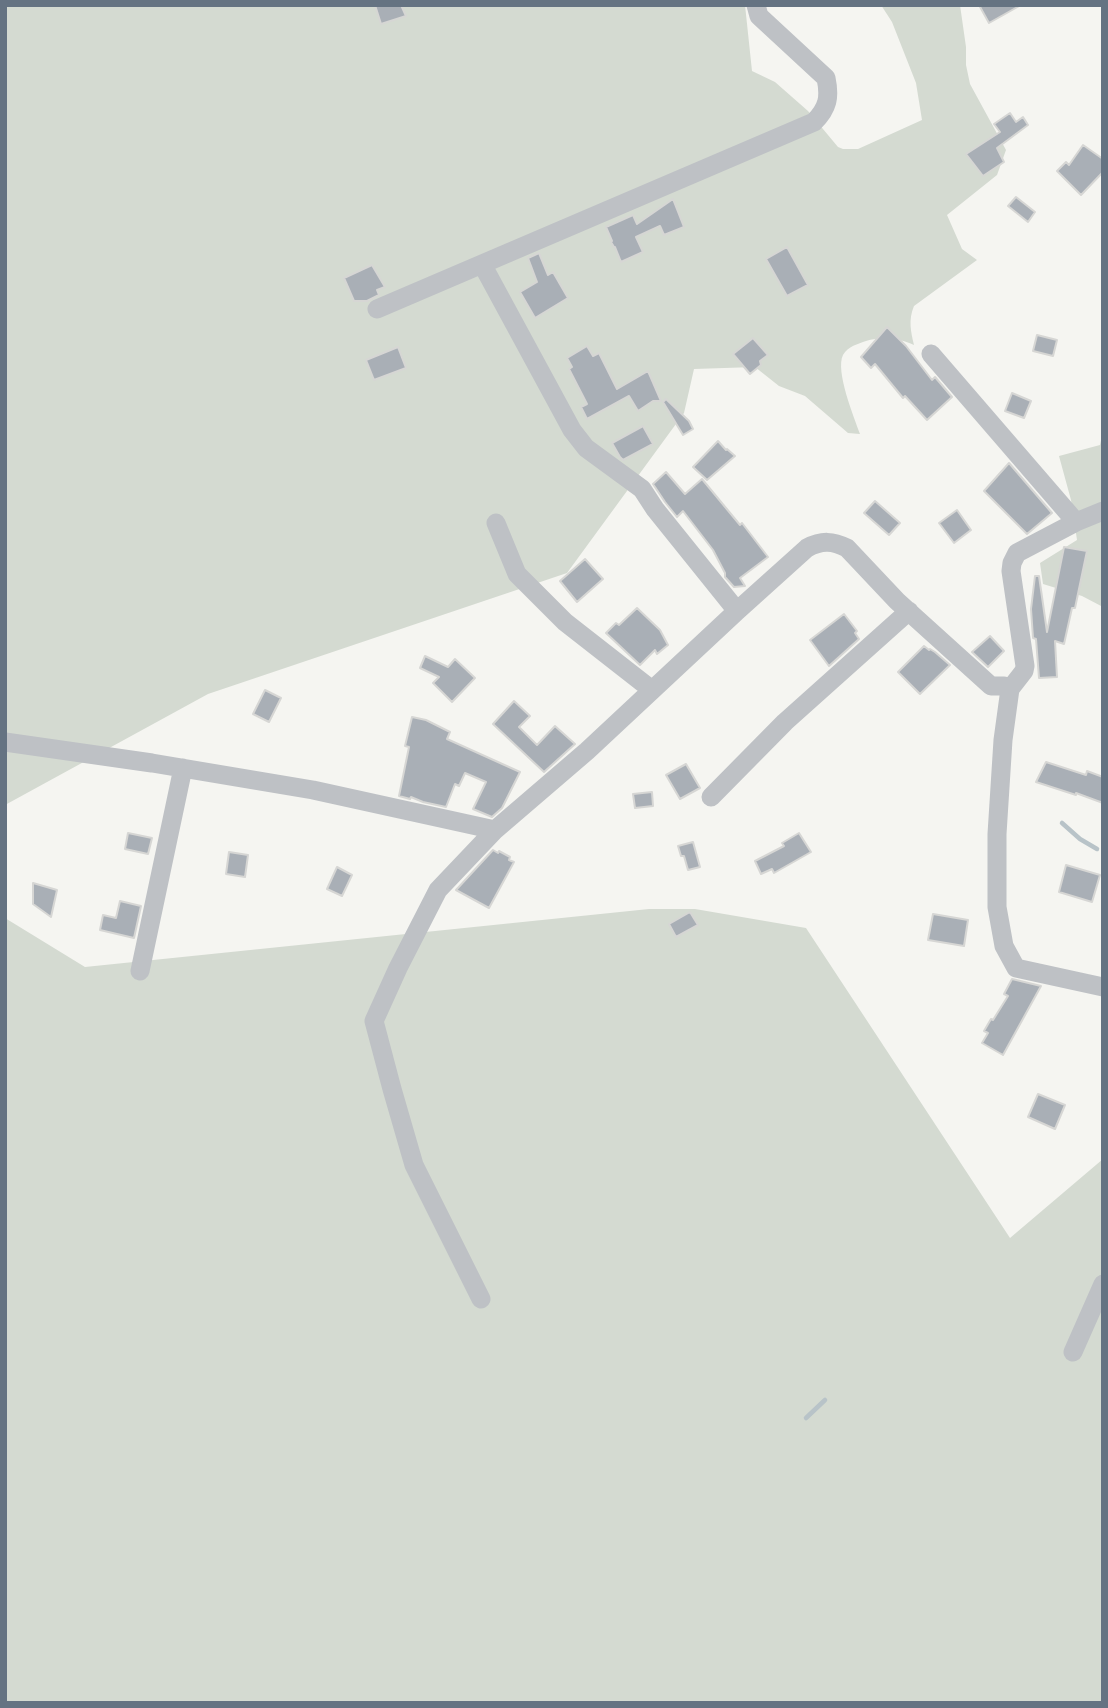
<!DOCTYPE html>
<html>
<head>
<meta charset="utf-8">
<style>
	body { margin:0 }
	#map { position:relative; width:1108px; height:1708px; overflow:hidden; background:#f5f5f1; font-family:"DM Sans",sans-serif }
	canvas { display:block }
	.frame { position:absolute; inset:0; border:7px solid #657382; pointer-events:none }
</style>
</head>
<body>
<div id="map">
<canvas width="1108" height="1708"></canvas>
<div class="frame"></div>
</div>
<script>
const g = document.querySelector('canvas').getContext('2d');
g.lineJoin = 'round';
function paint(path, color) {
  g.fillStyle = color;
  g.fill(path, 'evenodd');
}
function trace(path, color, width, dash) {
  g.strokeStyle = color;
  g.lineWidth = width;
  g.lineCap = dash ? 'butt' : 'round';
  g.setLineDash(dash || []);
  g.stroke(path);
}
paint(new Path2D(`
	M5 5H745L752 71 775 82 808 111 838 147 843 149H858L922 120 916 83 892 22 881 5H960L966 47V65L970 84 1006 150 997 175 947 215 962 249 977 260 914 306C908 320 911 332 914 345 900 338 881 336 866 341 858 344 848 346 843 355 835 371 854 417 860 434L848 433 805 396 779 386 755 367 694 369 684 413 567 573 208 694 5 805Z
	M1103 431V607L1082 596 1043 584 1040 563 1077 540 1071 500 1059 456 1100 445Z
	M649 909H695L806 928 1010 1238 1103 1159V1703H5V918L85 967Z`), '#d4dad1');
trace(new Path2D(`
	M1062 823 1080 839 1097 849
	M806 1418 825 1400`), '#b8c3c8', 4.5);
const building = new Path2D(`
	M375 5H401L406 16 381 24Z
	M979 5H1021L989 23Z
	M1010 113 1016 122 1023 117 1028 125 997 148 1004 162 983 176 966 154 1000 132 994 124Z
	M1083 145 1103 159V172L1081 195 1057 171 1066 162 1069 165Z
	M1016 197 1035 212 1028 222 1008 206Z
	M673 199 684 227 664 235 660 226 636 237 643 252 621 262 615 247H614L611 242 612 241 606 227 633 215 637 224Z
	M787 247 808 285 787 296 766 259Z
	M539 253 548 275 553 272 568 298 535 318 520 292 537 282 528 258Z
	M372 265 385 287 377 290 379 295 367 301H354L344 278Z
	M887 327 906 346 932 380 935 377 952 397 927 420 905 396 903 398 875 364 871 368 861 357Z
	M1037 335 1057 340 1053 356 1033 351Z
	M753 338 768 355 760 361 761 365 750 374 733 354Z
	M587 346 593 356 599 353 617 389 648 371 661 401H653L638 411 629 396 587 419 581 407 587 404 569 369 572 367 567 358Z
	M398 347 406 368 374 380 366 360Z
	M1012 393 1031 401 1024 418 1005 411Z
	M666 399 689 421 693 429 683 435 663 402Z
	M643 426 653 444 623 460 620 457 612 443Z
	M718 441 726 450 727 449 735 456 707 480 693 467Z
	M1009 463 1052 513 1027 534 984 491Z
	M666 472 685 494 702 479 740 525 742 523 768 557 740 578 745 586 734 587 725 577V573L713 550 683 511 677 517 665 502 653 484Z
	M875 501 900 523 889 535 864 513Z
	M957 510 971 530 954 543 939 523Z
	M1064 547 1087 551 1075 608H1072L1064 644 1055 641 1057 677 1039 678 1036 639 1033 638 1031 609 1035 576H1039L1047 632Z
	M585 559 603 579 577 602 560 581Z
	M637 608 660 630 668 645 657 654 655 650 640 665 606 633 616 623 619 625Z
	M844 614 857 631 855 633 859 639 829 666 810 640Z
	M990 636 1004 651 988 667 972 652Z
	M924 646 929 650 930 649 935 652 950 665 920 694 898 672Z
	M425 656 448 667 455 659 475 678 452 702 433 683 439 677 420 668Z
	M265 690 281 698 269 722 253 714Z
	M514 701 530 716 519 727 537 745 555 726 575 744 544 772 493 724Z
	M412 717 426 720 450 732 447 739 520 772 502 808 492 817 473 809 486 782 465 773 459 786 455 784 446 807 423 802 411 797 410 799 399 796 409 747 405 746Z
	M1046 762 1086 775 1087 771 1103 777V803L1076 793V795L1036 782Z
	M686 764 700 788 680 799 666 775Z
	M652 792 653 806 635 808 633 794Z
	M128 833 152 838 148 854 125 849Z
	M799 833 811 852 774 873 772 869 761 874 755 861 784 846 782 843Z
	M693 842 700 867 688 870 684 856H681L678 846Z
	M493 850 498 853 499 851 510 857 509 860 514 862 489 908 456 890Z
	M229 852 248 855 245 877 226 874Z
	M1066 865 1100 875 1092 902 1059 892Z
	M337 867 352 875 342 896 327 889Z
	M33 883 57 890 51 917 33 904Z
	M120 901 141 906 134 938 100 930 103 915 116 918Z
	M690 912 698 925 676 937 669 924Z
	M933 914 968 920 964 946 928 940Z
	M1012 979 1041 986 1003 1055 982 1043 988 1033 984 1031 991 1019 993 1020 1008 996 1004 994Z
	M1038 1094 1065 1105 1055 1129 1028 1117Z`);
paint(building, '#a9afb6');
trace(building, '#d6d6d4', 2);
trace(new Path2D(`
	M482 264 572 430 586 448 642 489 655 509 737 611
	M377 309 814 122C828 108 830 97 826 78L759 16 756 5
	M931 354 1076 522
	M1103 511 1076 522 1017 553 1012 563 1011 571 1025 666 1024 671 1010 689 1003 740 997 834V907L1004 946 1016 968 1103 987
	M496 523 517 574 565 622 652 690
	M5 742 152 763 313 790 495 830
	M711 797 785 722 909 611
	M140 971 183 768
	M481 1299 414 1165 392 1089 374 1021 398 968 438 890 495 830 587 751 737 611 807 548C822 540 833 541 847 548L897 601 991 686H1004L1010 689
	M1073 1352 1103 1284`), '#bec1c5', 19);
</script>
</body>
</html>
